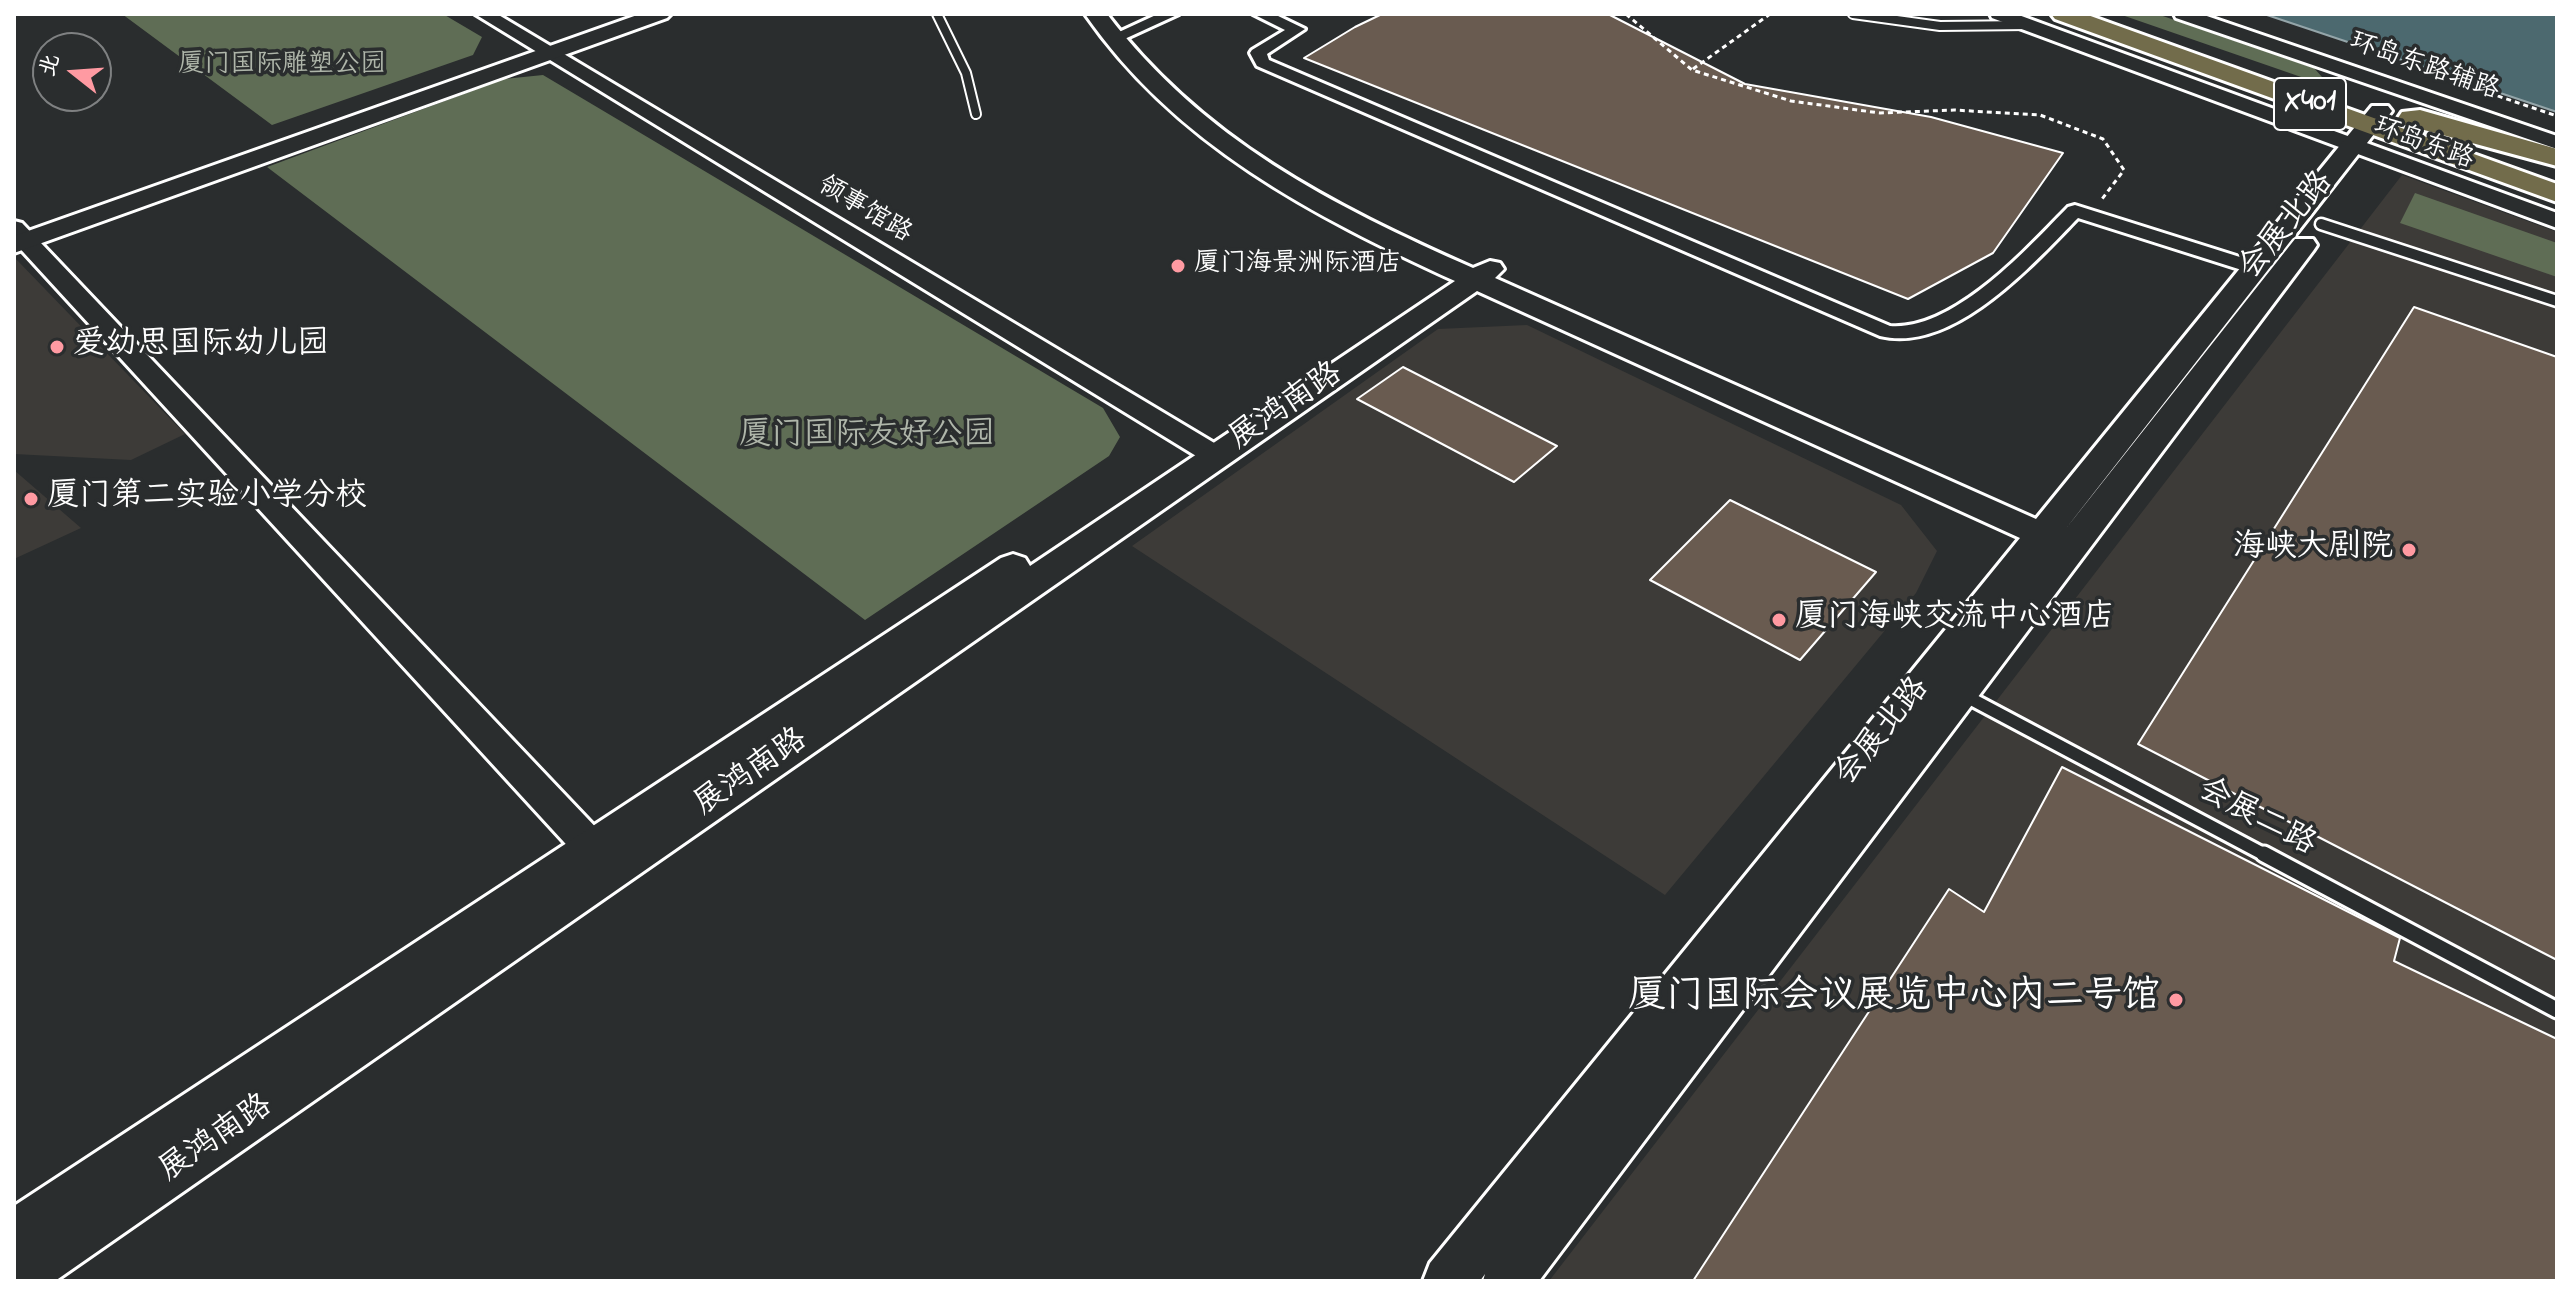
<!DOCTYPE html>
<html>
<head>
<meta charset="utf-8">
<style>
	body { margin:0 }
	#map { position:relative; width:2571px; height:1295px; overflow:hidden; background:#2a2d2e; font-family:"Indie Flower","LXGW WenKai TC",sans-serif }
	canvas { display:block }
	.frame { position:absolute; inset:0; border:16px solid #fff; pointer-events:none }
	.north { position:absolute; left:32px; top:32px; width:80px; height:80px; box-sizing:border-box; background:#2a2d2e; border:2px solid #7f8182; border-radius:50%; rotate:287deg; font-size:22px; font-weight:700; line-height:32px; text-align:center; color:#fff }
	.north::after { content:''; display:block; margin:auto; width:28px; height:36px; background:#ff9aa2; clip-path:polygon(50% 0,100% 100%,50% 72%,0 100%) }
</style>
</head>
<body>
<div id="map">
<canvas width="2571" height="1295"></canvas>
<div class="frame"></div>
<div class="north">北</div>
</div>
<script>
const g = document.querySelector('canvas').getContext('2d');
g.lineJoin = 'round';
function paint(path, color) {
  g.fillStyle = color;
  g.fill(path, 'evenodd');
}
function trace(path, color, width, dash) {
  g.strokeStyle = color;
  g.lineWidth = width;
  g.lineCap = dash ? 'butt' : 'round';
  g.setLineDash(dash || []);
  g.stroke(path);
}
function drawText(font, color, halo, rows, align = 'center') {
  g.font = font + ' "Indie Flower","LXGW WenKai TC",sans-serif';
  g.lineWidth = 7;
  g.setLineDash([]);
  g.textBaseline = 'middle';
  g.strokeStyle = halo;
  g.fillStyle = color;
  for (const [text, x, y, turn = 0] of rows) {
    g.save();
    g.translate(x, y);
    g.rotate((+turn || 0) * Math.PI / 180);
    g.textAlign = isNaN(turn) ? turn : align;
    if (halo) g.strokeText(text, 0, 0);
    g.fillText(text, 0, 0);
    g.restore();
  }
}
paint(new Path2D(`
	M2402 175 2557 232V1281H1549Z
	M14 259H16L185 434 131 460 14 454Z
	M1527 325 1901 505 1937 551 1916 593 1665 895 1132 546 1438 329Z
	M14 470 81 528 14 559Z`), '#3d3b38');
paint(new Path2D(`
	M122 14H443L482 37 473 55 272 125Z
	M2119 14H2157L2314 68 2322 77 2304 78Z
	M543 75 1103 408 1120 437 1109 456 865 620 267 167 504 79Z
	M2415 193 2557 243V277L2400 223Z`), '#5f6d55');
const water = new Path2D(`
	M2264 14H2557V112Z`);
paint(water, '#4c696f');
trace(water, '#94a5a9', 2);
const building = new Path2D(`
	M1382 14H1608L1745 84 1931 117 2063 153 1993 253 1908 299 1304 58 1355 27Z
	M2414 307 2557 357V960L2138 744Z
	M1403 367 1557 446 1514 482 1357 399Z
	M1730 500 1876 572 1800 660 1650 580Z
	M2062 767 2400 938 2394 961 2557 1039V1281H1693L1949 889 1984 912Z`);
paint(building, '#695b50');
trace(building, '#fff', 2);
const serviceFar3 = new Path2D(`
	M937 14 966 73 976 114
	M1853 14 1940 26 2028 25`);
const serviceFar2 = new Path2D(`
	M2321 224 2557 301`);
const serviceFar1 = new Path2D(`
	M1960 693 2267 856`);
const service = new Path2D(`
	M2264 854 2557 1010`);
const minor = new Path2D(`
	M1158 14H1179L1118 42 1112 44 1104 39Z
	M1253 14H1274L1305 29 1267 54 1269 60 1890 326C1953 331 2027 249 2068 207L2075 205 2262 264 2265 268 2262 272H2248L2078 218C2032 265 1953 354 1880 336L1257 66 1250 53 1252 50 1285 30Z`);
const tertiary = new Path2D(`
	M475 14H497L1226 450 1230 456 1226 462 1216 465 1206 462Z
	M1990 14H2016L2557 213V228L1992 18Z
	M2174 14H2201L2557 136V149L2176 18Z
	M14 221 22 223 623 856 628 867 623 878 610 882 597 878 14 242Z`);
const secondary = new Path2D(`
	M640 14H671L667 18 14 253V236Z
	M1085 14H1107C1203 140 1331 205 1473 268L1490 261 1500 263 1504 269 1495 278 2036 519 2372 106H2388L2392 111 2064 531 2295 239H2313L2317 245 2313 251 1539 1281H1483L1485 1274 1480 1281H1423L1430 1263 2020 538 1477 291 55 1281H14V1206L1001 558 1013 554 1025 558 1030 566 1455 281C1313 216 1176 145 1085 14Z`);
const primary = new Path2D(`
	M2051 14H2085L2557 184V202L2055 19Z
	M2420 110 2557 149V166L2402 124 2398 118 2402 112Z`);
trace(serviceFar3, '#fff', 12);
trace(serviceFar2, '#fff', 15);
trace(serviceFar1, '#fff', 18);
trace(service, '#fff', 21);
trace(minor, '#fff', 6);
trace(tertiary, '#fff', 6);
trace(secondary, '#fff', 6);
trace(primary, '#fff', 6);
trace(new Path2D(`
	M1626 14 1692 70 1791 101 1880 113 1954 110 2040 115 2103 139 2124 170 2102 199
	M1693 69 1770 14
	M2421 70 2557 116`), '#fff', 3, [5, 4]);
trace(serviceFar3, '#2a2d2e', 8);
trace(serviceFar2, '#2a2d2e', 10);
trace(serviceFar1, '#2a2d2e', 12);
trace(service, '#2a2d2e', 15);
paint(minor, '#2a2d2e');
paint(tertiary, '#2a2d2e');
paint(secondary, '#2a2d2e');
paint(primary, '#726c4b');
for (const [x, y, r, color] of [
	[1178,266,8,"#ff9aa2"],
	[57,347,8,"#ff9aa2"],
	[31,499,8,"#ff9aa2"],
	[2409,550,8,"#ff9aa2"],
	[1779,620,8,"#ff9aa2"],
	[2176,1000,8,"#ff9aa2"]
]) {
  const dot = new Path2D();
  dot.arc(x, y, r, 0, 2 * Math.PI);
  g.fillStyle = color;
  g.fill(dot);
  trace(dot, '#2a2d2e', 3);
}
drawText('26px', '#afb6aa', '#2a2d2e', [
	["厦门国际雕塑公园",282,67]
]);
drawText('26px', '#fff', '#2a2d2e', [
	["环岛东路辅路",2424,68,19],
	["环岛东路",2423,145,20],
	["领事馆路",864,211,31]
]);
drawText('26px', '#fff', '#2a2d2e', [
	["厦门海景洲际酒店",1194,266]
], 'left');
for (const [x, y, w] of [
	[2310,104,72]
]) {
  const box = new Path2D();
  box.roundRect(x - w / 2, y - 26, w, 52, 6);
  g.fillStyle = '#2a2d2e';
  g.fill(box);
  trace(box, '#fff', 2);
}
drawText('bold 30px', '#fff', null, [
	["X401",2310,104]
]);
drawText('32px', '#fff', '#2a2d2e', [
	["会展北路",2288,227,-51],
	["展鸿南路",1287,408,-34],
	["会展北路",1884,733,-51],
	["展鸿南路",752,774,-34],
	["会展二路",2256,819,28],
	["展鸿南路",217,1140,-34]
]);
drawText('32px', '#fff', '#2a2d2e', [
	["爱幼思国际幼儿园",73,347],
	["厦门第二实验小学分校",47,499],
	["海峡大剧院",2393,550,"right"],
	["厦门海峡交流中心酒店",1795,620]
], 'left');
drawText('32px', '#afb6aa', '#2a2d2e', [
	["厦门国际友好公园",867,438]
]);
drawText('38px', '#fff', '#2a2d2e', [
	["厦门国际会议展览中心内二号馆",2160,1000]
], 'right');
</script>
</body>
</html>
